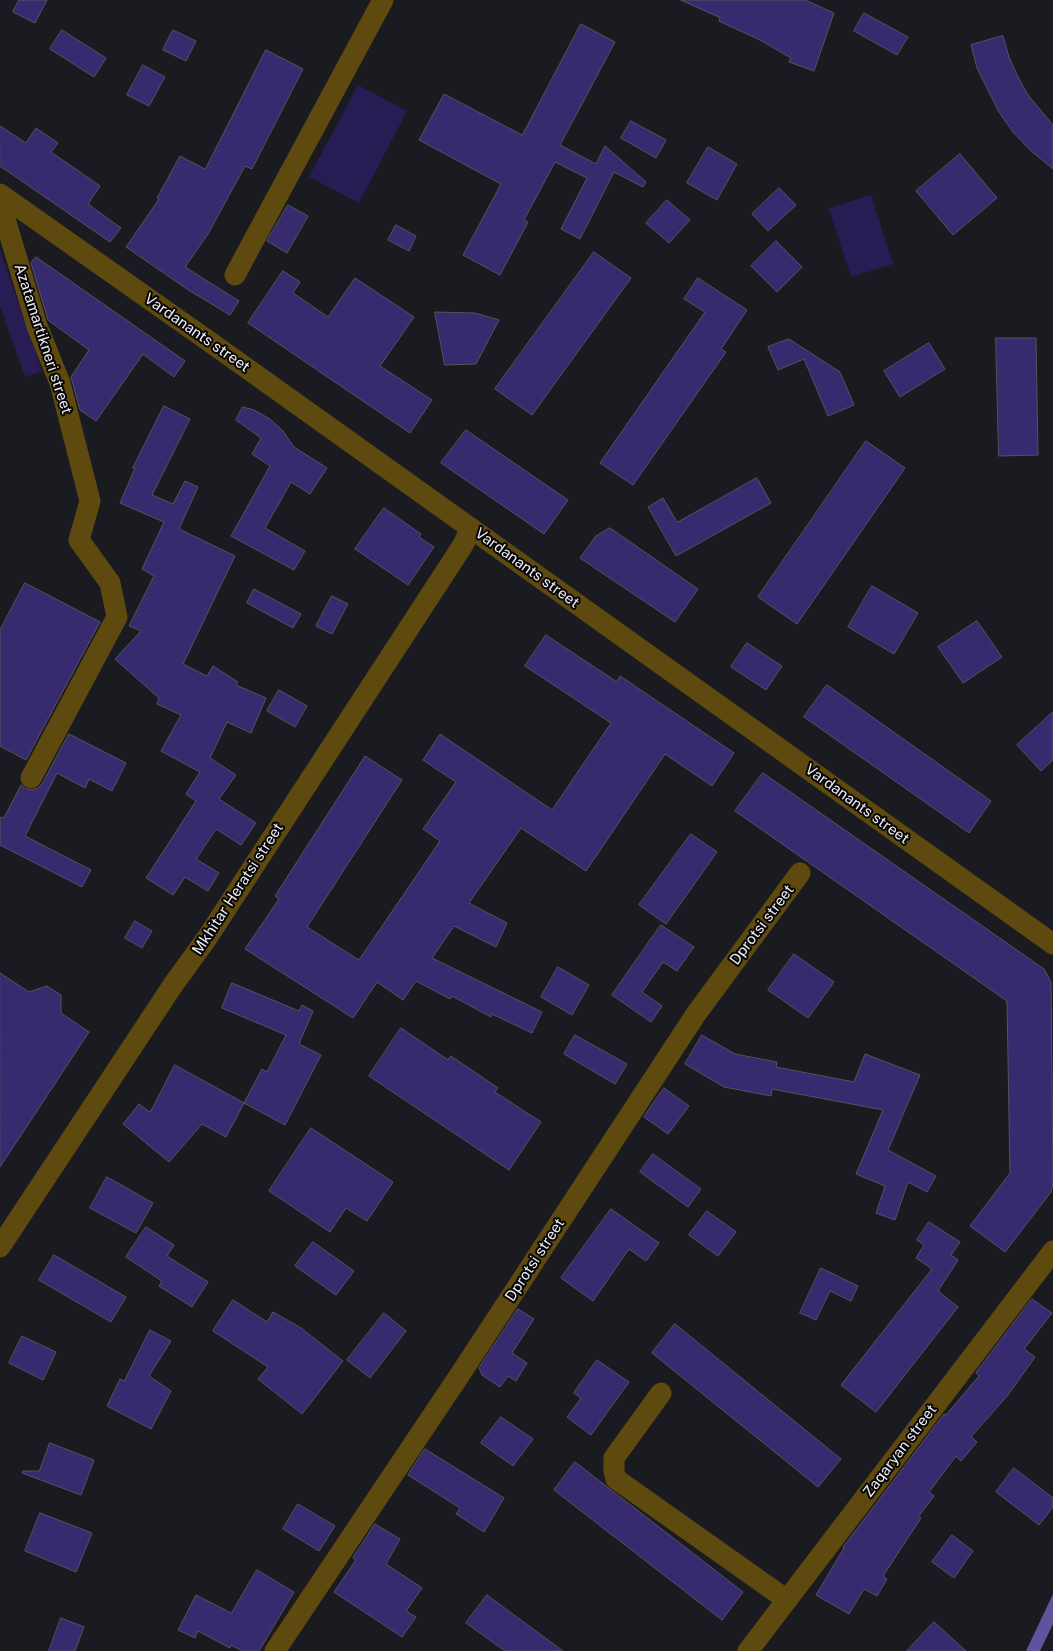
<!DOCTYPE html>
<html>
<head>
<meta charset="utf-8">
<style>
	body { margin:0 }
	canvas { display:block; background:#1a1a21 }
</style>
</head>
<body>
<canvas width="1053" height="1651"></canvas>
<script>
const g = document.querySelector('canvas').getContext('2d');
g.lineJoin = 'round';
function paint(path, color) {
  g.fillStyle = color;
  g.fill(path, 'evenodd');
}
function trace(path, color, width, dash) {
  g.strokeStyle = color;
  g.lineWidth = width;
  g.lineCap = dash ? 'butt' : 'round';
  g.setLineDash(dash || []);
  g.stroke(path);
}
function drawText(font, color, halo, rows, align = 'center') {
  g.font = font + ' "Public Sans",sans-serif';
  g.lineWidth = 4;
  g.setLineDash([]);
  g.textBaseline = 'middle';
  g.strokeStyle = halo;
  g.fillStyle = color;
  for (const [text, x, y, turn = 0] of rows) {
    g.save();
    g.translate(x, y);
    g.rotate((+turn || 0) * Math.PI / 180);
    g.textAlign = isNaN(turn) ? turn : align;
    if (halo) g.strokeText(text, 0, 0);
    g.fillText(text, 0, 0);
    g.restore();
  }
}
paint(new Path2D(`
	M358 85 407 111 359 203 309 177Z
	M871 195 893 264 851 277 829 208Z
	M0 250 42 371 25 377 0 306Z`), '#281c54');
paint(new Path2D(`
	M1053 1594V1624L1040 1651H1026Z`), '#5e549d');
const building = new Path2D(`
	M19 0H47L35 23 13 12Z
	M681 0H805L834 13 814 71 789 62 791 58 760 40 719 21 720 18Z
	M864 13 908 37 897 55 854 31Z
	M581 24 615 42 560 145 596 164 605 146 646 182 643 187 614 172 580 239 561 229 587 178 555 162 524 220 528 222 500 275 463 255 501 184 419 140 444 94 522 135Z
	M62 30 106 58 94 77 50 49Z
	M173 30 196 41 186 61 163 50Z
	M1003 36 1009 57 1018 77 1028 95 1053 125V169L1030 150 1013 132 999 112 977 68 971 45Z
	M266 50 303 69 252 169 245 166 208 234 185 267 239 301 230 315 190 291 126 247 159 199 157 198 180 156 205 169Z
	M143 65 165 77 149 106 127 95Z
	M631 121 666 140 656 158 621 138Z
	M0 126 26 143 36 128 58 143 51 152 100 186 88 204 121 228 110 242 0 166Z
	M708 147 737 164 717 200 687 183Z
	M960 154 997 198 953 235 916 191Z
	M779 188 796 205 768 231 752 214Z
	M667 200 690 220 669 243 646 223Z
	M288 205 308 216 287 253 267 241Z
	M396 225 416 236 409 251 388 240Z
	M776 241 802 267 777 292 751 266Z
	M594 252 631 278 532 415 495 389Z
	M36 257 185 361 174 377 143 354 96 421 80 410 71 377 89 350 48 320 31 263Z
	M283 271 300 282 293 293 328 317 355 278 414 317 380 366 432 400 410 433 248 323Z
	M698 278 747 310 721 349 726 352 633 485 600 463 705 312 684 299Z
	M435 312 475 313 499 320 476 364 445 365Z
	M996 338H1036L1038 455 999 456Z
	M789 339 840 372 854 405 828 416 804 359 778 370 768 347Z
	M929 343 945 369 900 397 884 371Z
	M164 406 190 419 152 495 173 504 185 481 198 487 179 529 235 556 183 664 207 676 213 666 238 682 236 685 266 698 251 733 227 722 210 758 236 775 219 799 256 823 241 845 216 829 196 859 219 873 208 891 185 877 173 895 146 878 196 801 186 794 200 772 161 751 181 715 157 704 159 698 115 659 141 631 129 626 154 576 142 569 164 522 120 503 135 468H133Z
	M243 407 254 410 270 419 283 431 294 447 327 468 310 494 291 482 265 528 305 551 294 570 231 536 270 466 252 454 261 438 236 420Z
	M466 430 568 500 544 534 441 463Z
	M866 441 905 468 797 624 758 597Z
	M757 478 771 503 676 556 648 507 663 498 677 522Z
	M384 508 421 534 419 537 434 547 408 585 355 549Z
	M610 528 698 589 675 622 580 558 596 536Z
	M25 583 100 622 26 760 0 746V630Z
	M872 586 918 613 894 654 848 627Z
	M254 589 301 614 293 628 247 603Z
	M332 596 348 604 332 634 316 626Z
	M977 621 1002 657 963 683 938 647Z
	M546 635 617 682 620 676 734 753 712 786 665 754 586 871 521 828 469 903 507 923 496 947 454 926 432 958 542 1012 532 1033 492 1014 491 1017 452 996 450 999 416 981 403 1000 377 982 353 1018 245 949 279 899 275 896 365 756 402 780 307 927 359 960 440 841 423 829 456 782 423 760 440 734 552 810 611 723 525 666Z
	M747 643 782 666 766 690 731 667Z
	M827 685 991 801 969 833 804 717Z
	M279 690 307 706 295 727 267 711Z
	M1053 712V760L1041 771 1017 745Z
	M69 734 126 763 112 791 89 779 85 788 57 773 25 836 91 870 82 887 0 845V817L4 818 21 785 26 789 32 790 38 788 42 784Z
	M763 773 1044 969 1051 982 1053 1184 1051 1192 1005 1252 970 1226 1010 1173 1007 1001 735 811Z
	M691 834 717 852 666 924 639 905Z
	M135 921 152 931 142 948 125 938Z
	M661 925 694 947 677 971 663 962 642 992 662 1006 651 1022 612 995Z
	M794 954 834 982 808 1018 768 990Z
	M558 967 589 985 572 1015 541 997Z
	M0 973 29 992 47 986 61 995V1013L89 1032 0 1167Z
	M232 983 299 1011 302 1005 313 1011 299 1044 321 1055 285 1125 244 1103 262 1069 267 1072 286 1035 222 1008Z
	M401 1028 448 1060 451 1056 498 1088 495 1092 541 1122 509 1170 369 1076Z
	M575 1035 627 1064 615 1084 564 1054Z
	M702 1035 735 1054 777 1062 776 1067 854 1082 865 1054 920 1075 888 1150 936 1176 927 1192 908 1182 895 1220 876 1213 885 1186 856 1174 883 1110 772 1089 771 1096 724 1087 685 1064Z
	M175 1065 244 1103 226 1137 202 1124 169 1162 123 1124 139 1104 150 1112Z
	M664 1088 689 1106 668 1134 644 1117Z
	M311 1128 393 1182 367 1221 346 1208 330 1232 269 1191Z
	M653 1154 701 1189 688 1207 640 1172Z
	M107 1177 153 1203 136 1233 90 1208Z
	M611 1209 659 1243 646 1261 629 1249 593 1301 561 1278Z
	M707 1211 736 1232 718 1256 689 1235Z
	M929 1222 960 1242 951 1255 958 1260 938 1291 958 1307 876 1412 841 1385 932 1269 916 1258 924 1245 917 1240Z
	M146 1227 174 1245 167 1256 208 1282 192 1307 159 1286 162 1281 126 1257Z
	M313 1242 354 1271 336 1295 295 1266Z
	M54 1255 126 1297 111 1322 39 1280Z
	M821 1268 858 1286 851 1301 830 1291 816 1320 800 1313Z
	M1032 1299 1052 1313 1024 1349 1035 1357 1008 1395 971 1437 977 1442 961 1461 956 1456 929 1492 934 1496 918 1517 921 1518 883 1576 887 1579 877 1596 864 1589 849 1614 816 1595 844 1548 843 1547 944 1414 946 1415 979 1376 976 1373Z
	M233 1300 267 1322 273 1312 301 1328 343 1361 302 1414 258 1379 268 1367 213 1331Z
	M518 1309 534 1319 512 1353 527 1363 516 1381 508 1376 500 1387 482 1375 479 1368Z
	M384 1313 406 1331 370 1378 347 1360Z
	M675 1324 841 1459 818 1487 652 1353Z
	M150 1330 171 1341 149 1376 171 1391 151 1429 107 1406 120 1379 124 1381Z
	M22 1336 56 1352 43 1380 9 1363Z
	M597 1360 629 1382 591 1435 567 1417 581 1398 574 1393Z
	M501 1417 533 1439 513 1466 481 1443Z
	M50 1443 94 1460 81 1495 22 1473 23 1471H39Z
	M425 1449 504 1498 484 1532 456 1514 460 1508 408 1475Z
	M575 1462 743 1592 722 1620 554 1490Z
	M1014 1468 1053 1498V1507L1039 1525 996 1492Z
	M298 1504 335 1526 319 1551 283 1529Z
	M40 1513 92 1533 76 1572 25 1551Z
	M375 1524 400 1539 386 1564 422 1588 406 1611 416 1617 402 1637 334 1592 356 1560 353 1558Z
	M952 1535 973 1551 954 1578 932 1562Z
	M257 1570 294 1592 259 1651H242L231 1645 230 1648 198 1631 195 1638 178 1630 196 1595 231 1613Z
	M487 1595 563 1651H505L466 1623Z
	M61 1618 84 1627 75 1651H49Z
	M934 1622 966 1651H907Z`);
paint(building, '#372a6e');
trace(building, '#54535c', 1);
trace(new Path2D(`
	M0 194 210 342 1053 944
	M0 196 5 219 37 326 60 383 90 501 79 540 110 583 117 617 31 778
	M235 275 383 0
	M0 1247 173 985 207 938 463 545 471 528
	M661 1393 614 1458V1471L616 1479 787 1600
	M275 1651 463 1370 696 1014 800 873
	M748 1651 1053 1251`), '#5e490e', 21);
drawText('15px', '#eeeef3', '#060508', [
	["Vardanants street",197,333,35],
	["Azatamartikneri street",43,339,72],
	["Vardanants street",527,568,36],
	["Vardanants street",857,804,36],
	["Mkhitar Heratsi street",238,889,-57],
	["Dprotsi street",762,925,-53],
	["Dprotsi street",535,1260,-57],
	["Zaqaryan street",900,1451,-53]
]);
</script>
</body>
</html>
